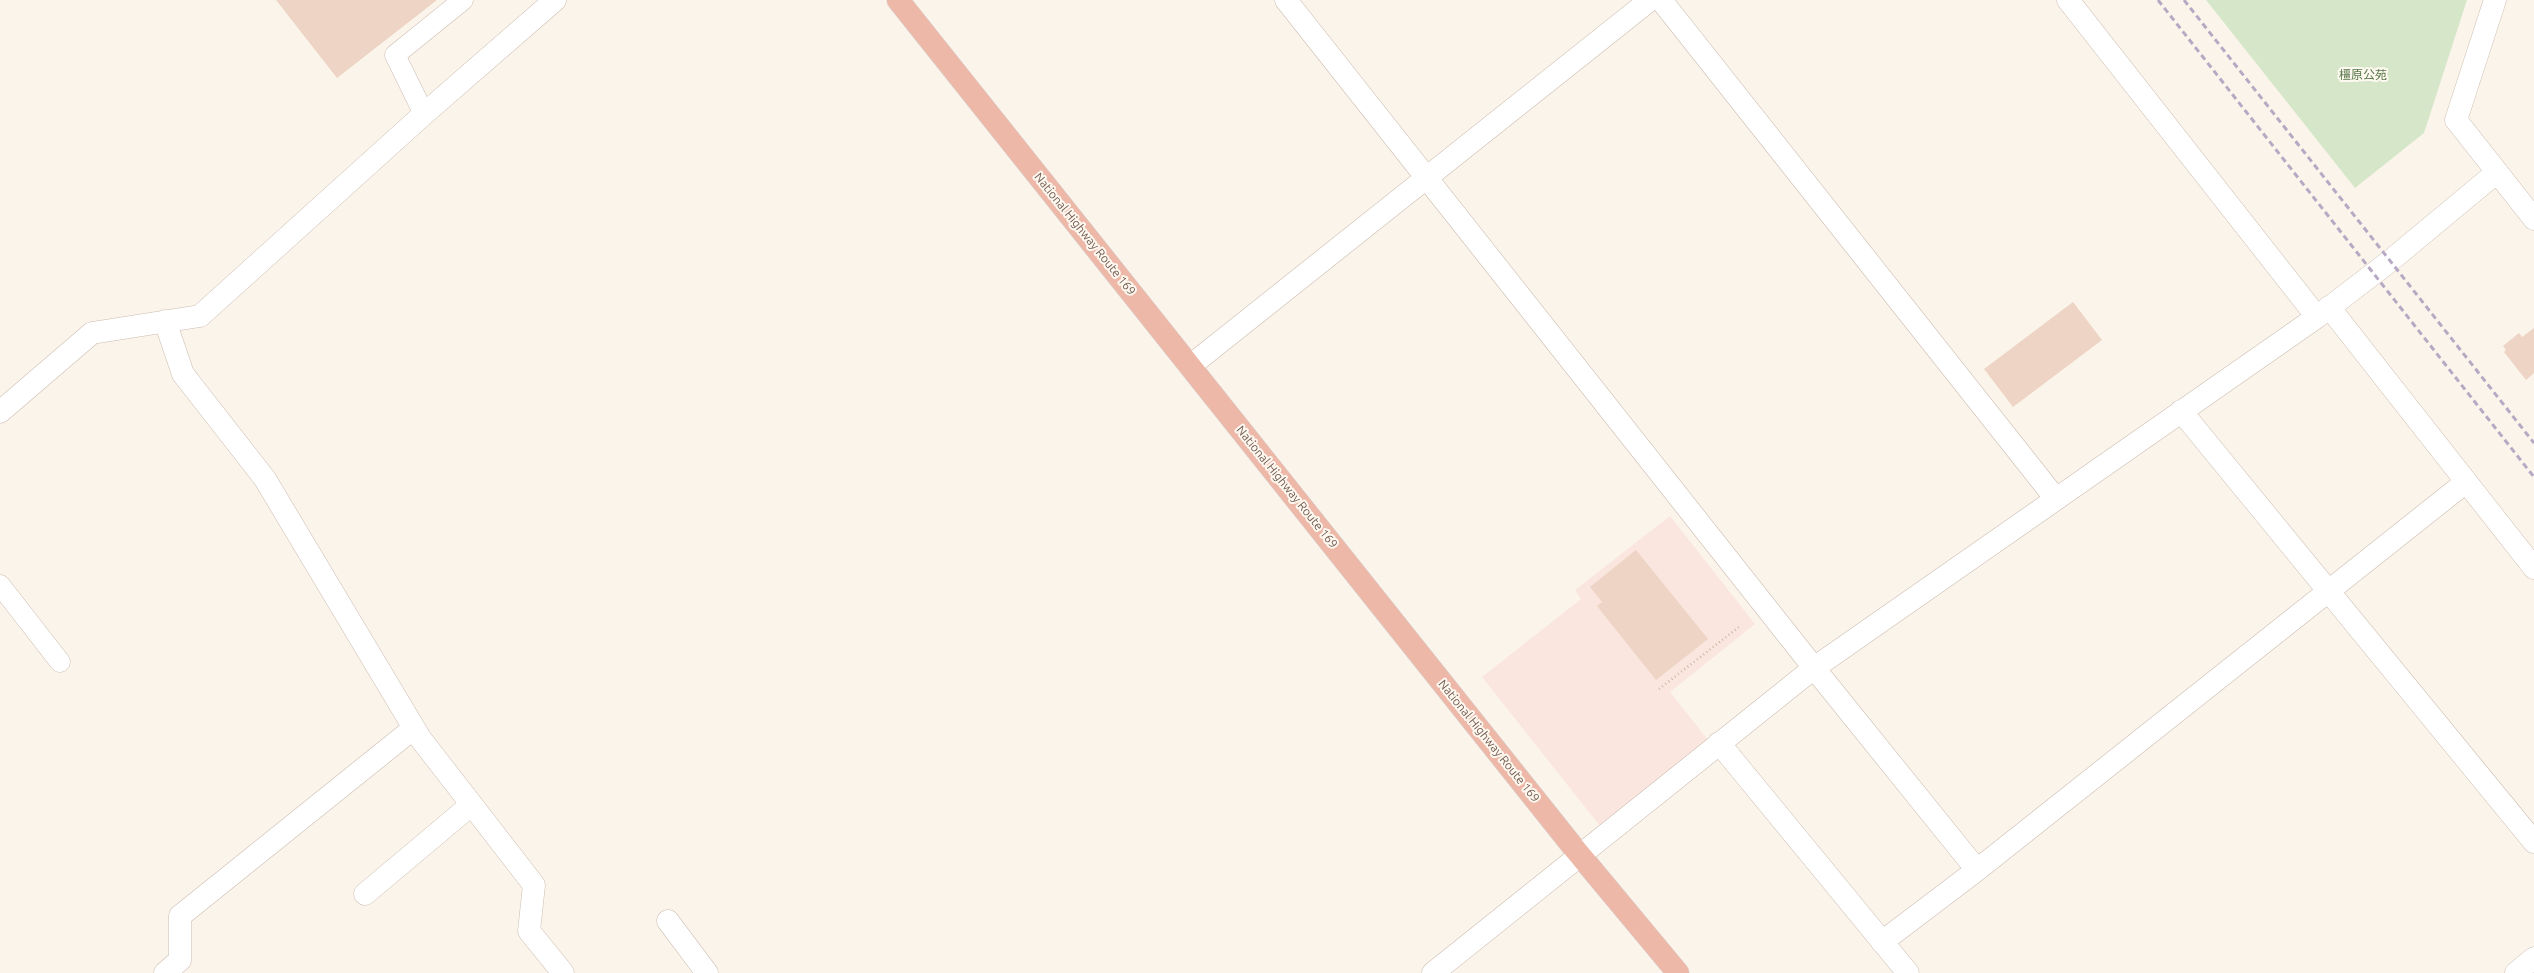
<!DOCTYPE html>
<html>
<head>
<meta charset="utf-8">
<style>
	body { margin:0 }
	canvas { display:block; background:#fbf4ea }
</style>
</head>
<body>
<canvas width="2534" height="973"></canvas>
<script>
const g = document.querySelector('canvas').getContext('2d');
g.lineJoin = 'round';
function paint(path, color) {
  g.fillStyle = color;
  g.fill(path, 'evenodd');
}
function trace(path, color, width, dash) {
  g.strokeStyle = color;
  g.lineWidth = width;
  g.lineCap = dash ? 'butt' : 'round';
  g.setLineDash(dash || []);
  g.stroke(path);
}
function drawText(font, color, halo, rows, align = 'center') {
  g.font = font + ' Ubuntu,"Noto Sans JP",sans-serif';
  g.lineWidth = 4;
  g.setLineDash([]);
  g.textBaseline = 'middle';
  g.strokeStyle = halo;
  g.fillStyle = color;
  for (const [text, x, y, turn = 0] of rows) {
    g.save();
    g.translate(x, y);
    g.rotate((+turn || 0) * Math.PI / 180);
    g.textAlign = isNaN(turn) ? turn : align;
    if (halo) g.strokeText(text, 0, 0);
    g.fillText(text, 0, 0);
    g.restore();
  }
}
paint(new Path2D(`
	M1670 516 1755 624 1670 692 1708 740 1600 826 1482 677 1581 599 1575 590Z`), '#fae6df');
paint(new Path2D(`
	M2206 0H2467L2424 133 2355 188Z`), '#d6e7c9');
paint(new Path2D(`
	M276 0H437L337 78Z
	M2073 302 2102 340 2013 407 1984 369Z
	M2534 328V373L2526 380 2504 352 2506 350 2503 346 2519 333 2522 337Z
	M1636 550 1708 639 1656 680 1597 606 1602 602 1590 587Z`), '#edd4c4');
const lane = new Path2D(`
	M424 114 395 55 463 0
	M0 585 60 662`);
const street = new Path2D(`
	M1286 0 1814 668 1977 870
	M1661 0 2056 499
	M2068 0 2317 317
	M2495 0 2456 120 2534 219
	M165 321 183 374 265 479 420 738 534 885 529 931 563 973
	M1190 366 1650 0
	M2181 411 2534 842
	M0 412 92 333 200 316 424 114 555 0
	M1719 743 1908 973
	M365 894 471 805
	M668 921 707 973
	M1882 942 1977 870 2466 482
	M165 973 180 960V916L414 728
	M1433 973 1814 668 2317 317 2390 261 2496 173
	M2516 973 2534 958`);
const secondary = new Path2D(`
	M2329 307 2534 568`);
const highway = new Path2D(`
	M898 0 1574 848 1678 973`);
trace(lane, '#ccbcb1', 21);
trace(street, '#ccbcb1', 23);
trace(secondary, '#cebcaf', 23);
trace(highway, '#d8d1ce', 23);
trace(new Path2D(`
	M1659 689 1739 627`), '#d3b7a7', 2.5, [1, 3]);
trace(lane, '#fff', 20);
trace(street, '#fff', 22);
trace(secondary, '#fff', 22);
trace(highway, '#eeb8a8', 22);
trace(new Path2D(`
	M2158 0 2534 477
	M2184 0 2534 443`), '#b7a9c4', 3, [6, 4]);
drawText('12px', '#587849', '#fdf8f0', [
	["橿原公苑",2363,75]
]);
drawText('12px', '#735b50', '#fdf8f0', [
	["National Highway Route 169",1085,234,51],
	["National Highway Route 169",1287,487,51],
	["National Highway Route 169",1489,741,51]
]);
</script>
</body>
</html>
